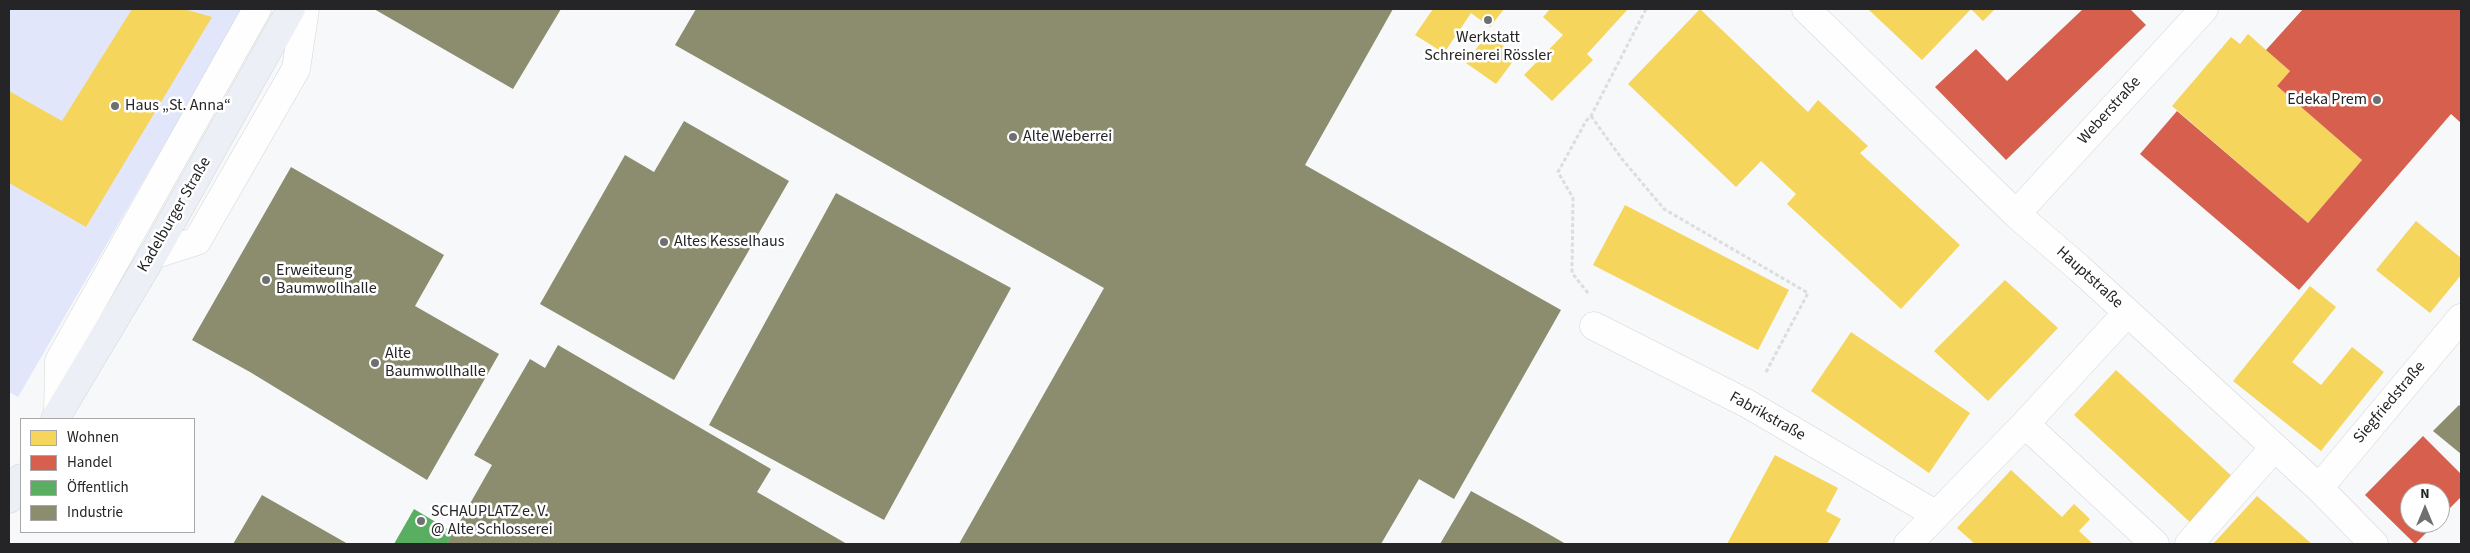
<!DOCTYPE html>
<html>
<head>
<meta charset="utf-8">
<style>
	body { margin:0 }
	#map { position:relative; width:2470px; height:553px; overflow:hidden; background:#f6f8fa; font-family:"Source Sans 3",sans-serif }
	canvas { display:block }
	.frame { position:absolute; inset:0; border:10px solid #252527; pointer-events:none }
	.legend { position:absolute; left:20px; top:418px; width:175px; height:115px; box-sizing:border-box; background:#fff; border:1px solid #a8a8a9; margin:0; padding:6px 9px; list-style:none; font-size:15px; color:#252527 }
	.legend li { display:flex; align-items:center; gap:10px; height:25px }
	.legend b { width:25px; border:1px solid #a8a8a9 }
	.north { position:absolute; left:2400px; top:483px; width:50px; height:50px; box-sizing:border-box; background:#fff; border:1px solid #a8a8a9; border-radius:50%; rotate:0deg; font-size:14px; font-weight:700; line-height:20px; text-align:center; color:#252527 }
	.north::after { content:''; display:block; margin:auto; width:18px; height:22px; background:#6e6f71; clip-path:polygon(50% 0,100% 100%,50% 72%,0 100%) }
</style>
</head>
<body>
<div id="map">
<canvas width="2470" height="553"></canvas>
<div class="frame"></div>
<ul class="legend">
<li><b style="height:14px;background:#f6d55c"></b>Wohnen</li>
<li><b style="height:14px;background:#d6604d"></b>Handel</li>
<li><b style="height:14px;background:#5aae61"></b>Öffentlich</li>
<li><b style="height:14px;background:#8c8c6e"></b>Industrie</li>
</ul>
<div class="north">N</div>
</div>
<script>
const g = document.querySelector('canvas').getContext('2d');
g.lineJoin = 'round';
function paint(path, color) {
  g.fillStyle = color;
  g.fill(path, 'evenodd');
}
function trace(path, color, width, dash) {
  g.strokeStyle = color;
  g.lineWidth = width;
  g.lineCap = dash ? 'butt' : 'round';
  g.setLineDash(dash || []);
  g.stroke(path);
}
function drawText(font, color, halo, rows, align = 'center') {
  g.font = font + ' "Source Sans 3",sans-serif';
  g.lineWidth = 5;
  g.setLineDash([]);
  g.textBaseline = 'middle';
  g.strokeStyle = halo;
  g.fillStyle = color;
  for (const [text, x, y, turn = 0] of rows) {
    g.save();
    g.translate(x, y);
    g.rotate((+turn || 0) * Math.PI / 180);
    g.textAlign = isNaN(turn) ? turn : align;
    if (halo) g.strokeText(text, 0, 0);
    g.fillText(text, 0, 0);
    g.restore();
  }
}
paint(new Path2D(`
	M9 9H243L18 397 9 392Z`), '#e1e6fb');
paint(new Path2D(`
	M132 9H184L212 17 86 227 9 183V91L62 121Z
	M1433 9H1504L1490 27 1471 13 1444 53 1415 35Z
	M1550 9H1628L1587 54 1593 60 1552 101 1524 75 1563 35 1543 17Z
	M1700 9 1808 112 1818 100 1868 146 1860 153 1960 245 1901 309 1787 204 1796 194 1761 161 1736 187 1628 84Z
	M1868 9H1995L1983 21 1971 9 1922 60Z
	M1487 34 1517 56 1496 84 1466 63Z
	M2248 34 2290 71 2277 86 2362 160 2308 223 2172 106 2231 37 2240 44Z
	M1625 205 1789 290 1758 350 1593 265Z
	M2416 221 2461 258V275L2430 313 2376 270Z
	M2005 280 2058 328 1988 401 1934 351Z
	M2310 286 2336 307 2292 362 2321 385 2352 347 2384 372 2321 451 2233 381Z
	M1851 332 1970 413 1929 473 1811 391Z
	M2116 370 2235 479 2193 525 2074 415Z
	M1775 455 1838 488 1826 511 1841 519 1827 544H1727Z
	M2011 470 2062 517 2074 504 2090 519 2079 531 2093 544H1975L1957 528Z
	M2257 496 2312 544H2213Z`), '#f6d55c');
paint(new Path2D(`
	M2083 9H2130L2146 25 2006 160 1935 87 1976 49 2007 81Z
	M2303 9H2461V123L2451 114 2299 290 2140 154 2177 111 2308 223 2362 160 2277 86 2290 71 2266 50Z
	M2423 436 2461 474V497L2440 518V493H2410V523H2436L2415 544 2365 495Z`), '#d6604d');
paint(new Path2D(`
	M414 509 454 533 447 544H394Z`), '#5aae61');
paint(new Path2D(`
	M374 9H561L513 89Z
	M696 9H1393L1305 165 1561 310 1454 499 1419 479 1381 544H959L1104 288 675 45Z
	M684 121 789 181 674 380 540 304 625 155 654 172Z
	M291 167 444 255 415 306 499 354 427 480 250 372 192 340Z
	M836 193 1011 288 884 520 709 425Z
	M558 345 771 469 757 492 847 544H447L492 465 474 455 530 359 545 368Z
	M2459 405 2461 407V454L2433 431Z
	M1471 491 1531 524 1566 544H1440Z
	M262 495 348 544H233Z`), '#8c8c6e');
const minor = new Path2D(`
	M1806 9 2016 214 2079 268 2319 488 2374 544
	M2016 214 2204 9
	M153 255 197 241 296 69 305 9
	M1594 326 1748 404 1935 514
	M58 414 59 361 257 9
	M2025 424 2155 544
	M2319 488 2461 318
	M1908 544 2025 424 2127 313
	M2189 544 2273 449`);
const major = new Path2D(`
	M55 419 153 255 291 9
	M9 499 21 478`);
trace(minor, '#d4d5d6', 29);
trace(major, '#d4d5d6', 29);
trace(new Path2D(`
	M1591 116 1622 159 1664 209 1808 293 1765 374
	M1588 293 1572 273 1573 198 1558 172 1586 121 1591 116 1646 9`), '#dcdddd', 3, [4, 2.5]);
trace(minor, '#fefefe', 28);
trace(major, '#edeff6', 28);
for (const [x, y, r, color] of [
	[1488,20,5,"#6e6f71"],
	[2377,100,5,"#6e6f71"],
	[115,106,5,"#6e6f71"],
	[1013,137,5,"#6e6f71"],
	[664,242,5,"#6e6f71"],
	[266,280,5,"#6e6f71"],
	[375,363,5,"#6e6f71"],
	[421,521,5,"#6e6f71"]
]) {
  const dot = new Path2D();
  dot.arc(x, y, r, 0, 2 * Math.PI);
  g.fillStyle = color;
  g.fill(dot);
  trace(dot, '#fff', 2);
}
drawText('16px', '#252527', '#fff', [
	["Werkstatt",1488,38,"center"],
	["Schreinerei Rössler",1488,56,"center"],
	["Edeka Prem",2367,100,"right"],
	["Haus „St. Anna“",125,106],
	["Alte Weberrei",1023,137],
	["Altes Kesselhaus",674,242],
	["Erweiteung",276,271],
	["Baumwollhalle",276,289],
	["Alte",385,354],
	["Baumwollhalle",385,372],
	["SCHAUPLATZ e. V.",431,512],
	["@ Alte Schlosserei",431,530]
], 'left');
drawText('16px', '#252527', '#fff', [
	["Weberstraße",2110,111,-48],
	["Kadelburger Straße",175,215,-60],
	["Hauptstraße",2089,278,42],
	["Siegfriedstraße",2390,403,-50],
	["Fabrikstraße",1767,417,29]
]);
</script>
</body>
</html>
